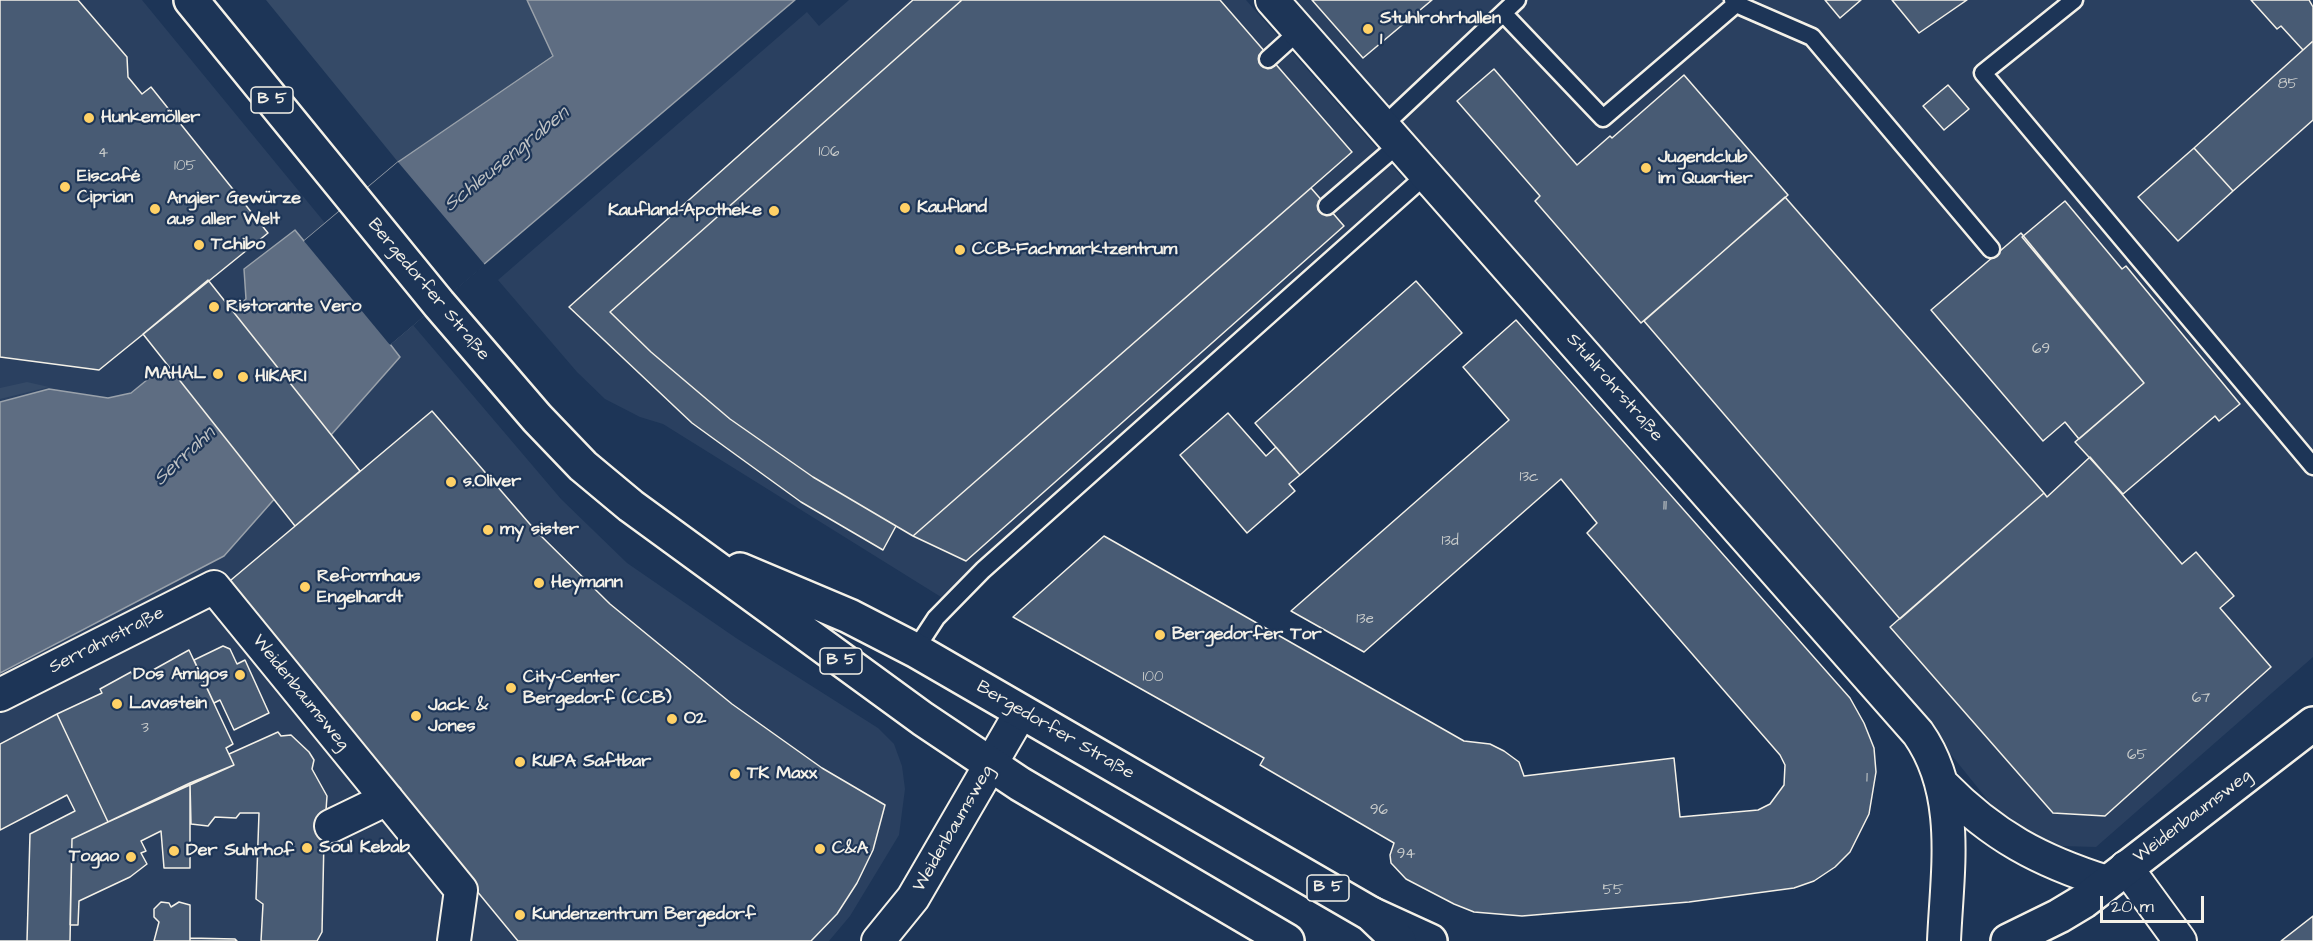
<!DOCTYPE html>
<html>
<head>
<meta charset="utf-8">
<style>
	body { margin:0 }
	#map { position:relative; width:2313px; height:941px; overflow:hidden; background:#1d3557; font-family:"Architects Daughter",sans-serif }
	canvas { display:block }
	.scale { position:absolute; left:2100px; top:896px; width:104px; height:27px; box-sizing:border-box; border:3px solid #f4f1e8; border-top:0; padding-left:8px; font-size:18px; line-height:21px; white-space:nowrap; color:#f4f1e8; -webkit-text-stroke:4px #1d3557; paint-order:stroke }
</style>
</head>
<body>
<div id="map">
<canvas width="2313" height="941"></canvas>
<div class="scale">20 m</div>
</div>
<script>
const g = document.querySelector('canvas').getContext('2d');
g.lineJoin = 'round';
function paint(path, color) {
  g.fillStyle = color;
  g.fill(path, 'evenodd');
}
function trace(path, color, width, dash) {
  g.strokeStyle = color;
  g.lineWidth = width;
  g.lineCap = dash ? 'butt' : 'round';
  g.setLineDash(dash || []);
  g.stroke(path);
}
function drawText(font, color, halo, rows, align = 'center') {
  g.font = font + ' "Architects Daughter",sans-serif';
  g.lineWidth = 4.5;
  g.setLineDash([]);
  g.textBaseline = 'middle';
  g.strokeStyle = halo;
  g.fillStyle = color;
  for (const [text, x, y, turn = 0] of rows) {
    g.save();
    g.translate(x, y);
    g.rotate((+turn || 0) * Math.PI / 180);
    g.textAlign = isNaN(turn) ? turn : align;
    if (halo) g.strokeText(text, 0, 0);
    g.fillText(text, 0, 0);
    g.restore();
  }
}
paint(new Path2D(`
	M0 0H142L325 223 304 241 294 230 246 299 131 393 108 398 49 389 0 402Z
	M849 0H1246L1412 188 941 597 663 424 640 417 605 399 577 372 498 280 807 12 819 26Z
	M1292 0H2313V657L2096 847 2061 846 2007 824 1895 685Z
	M413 325 561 499 627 563 736 638 878 728 894 744 902 766 905 789 899 835 850 916 829 941H0V673L224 556 400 357 390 345Z`), '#2a4060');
paint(new Path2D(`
	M266 0H527L553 55 398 162Z
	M27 382 49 387 0 399V388Z`), '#354a67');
const water = new Path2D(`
	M527 0H795L390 344 400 357 224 556 0 673V402L49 389 108 398 131 393 246 299 244 269 295 230 304 241 398 162 553 56Z`);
paint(water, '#5e6d82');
trace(water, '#9aa2ab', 1.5);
paint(new Path2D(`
	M398 162 485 265 390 345 304 241Z`), '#1d3557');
const building = new Path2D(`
	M0 0H78L127 57 128 77 142 94 151 87 268 233 99 370 0 357Z
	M913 0H962L610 312 651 352 730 419 813 477 896 526 883 550 801 502 692 423 569 307Z
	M962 0H1220L1352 152 913 536 813 477 730 419 651 352 610 312Z
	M1312 0H1432L1363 58Z
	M1825 0H1861L1840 18Z
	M1892 0H1967L1919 33Z
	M2251 0H2309L2313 7V41L2303 50 2281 26 2277 29Z
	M2313 41V120L2233 191 2194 148Z
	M1494 69 1577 165 1610 136 1612 138 1684 75 1788 195 1641 323 1535 201 1540 196 1457 101Z
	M1948 85 1969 109 1944 130 1923 106Z
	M2194 148 2233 191 2178 241 2138 197Z
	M1311 188 1344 226 966 561 913 536Z
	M1785 197 2044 493 1900 619 1644 321Z
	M2065 201 2122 269 2126 266 2240 404 2219 421 2215 416 2123 494 2075 442 2144 383 2022 237Z
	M2021 233 2144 383 2079 439 2065 422 2043 441 1931 310Z
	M208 280 360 471 295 526 143 334Z
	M1416 281 1462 333 1300 475 1255 423Z
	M1516 320 1850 698 1864 723 1874 748 1876 772 1869 814 1850 852 1835 867 1814 881 1794 888 1689 902 1522 916 1474 912 1454 904 1406 879 1391 863 1390 855 1394 843 1260 765 1264 758 1013 617 1104 536 1464 741 1490 744 1504 751 1519 762 1524 776 1674 758 1680 817 1758 810 1770 804 1784 785 1785 765 1780 755 1587 533 1597 523 1561 479 1364 652 1291 611 1509 420 1463 367Z
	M432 411 535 530 610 604 732 704 822 768 885 805 873 850 857 883 837 914 811 941H518L225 585Z
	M1228 413 1266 456 1276 447 1300 475 1289 484 1295 491 1247 533 1180 455Z
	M2090 457 2182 564 2196 552 2234 596 2220 608 2271 667 2105 816 2053 813 1890 627 2044 493 2047 497Z
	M223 646 230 649 237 664 245 660 269 713 234 730 220 700 214 703 194 660Z
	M189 650 233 744 226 748 234 765 108 822 57 714 102 693 100 689 131 672 135 680Z
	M57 714 108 822 72 839 70 941H0H27L30 834 75 811 67 795 0 830V744Z
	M278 732 281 736 291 735 309 752 314 760 312 769 327 796 324 839 322 932 317 941H261L263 904 256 899 259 813H240L236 818 215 817 208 826 191 824 190 783 234 765 229 754Z
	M190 783V868H164L161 831 141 841 146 851 141 853 147 864 130 877 79 901 78 925H70L72 839Z
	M161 902 169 903 171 907 179 902 190 905V941H154L159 922 154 917V909Z
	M2313 916V941H2281Z
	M190 938 235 939 237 941H190Z`);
paint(building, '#485b74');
trace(building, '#f4f1e8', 1.5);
const lane = new Path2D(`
	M2074 0 1983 73 2313 466
	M1736 4 1812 37 1991 249
	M1504 14 1603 118 1736 4 1733 0
	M1268 59 1299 31
	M1382 127 1517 0
	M1327 206 1399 144
	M915 650 936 618 983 570 1426 175`);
const street = new Path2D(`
	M1272 0 1918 733C1961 794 1947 871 1944 941
	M0 695 214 587 461 890 454 941
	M1943 785C1993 836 2040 861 2107 882
	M331 826 387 799
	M2126 867 2180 941
	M878 941 913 898 1021 712`);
const secondary = new Path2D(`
	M1371 914 1430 941
	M2008 941 2059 916 2084 901 2313 724`);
const primary = new Path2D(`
	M191 0 439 304 537 418 583 466 631 506 923 719 1020 784 1287 941
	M740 570 849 616 915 650 1371 914 1399 941`);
trace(lane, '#f4f1e8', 21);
trace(street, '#f4f1e8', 36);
trace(secondary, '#f4f1e8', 38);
trace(primary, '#f4f1e8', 38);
trace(lane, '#1d3557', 16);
trace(street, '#1d3557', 32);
trace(secondary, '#1d3557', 33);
trace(primary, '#1d3557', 33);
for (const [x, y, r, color] of [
	[1368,29,6,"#ffd166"],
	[89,118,6,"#ffd166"],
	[1646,168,6,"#ffd166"],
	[65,187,6,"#ffd166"],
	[905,208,6,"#ffd166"],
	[155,209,6,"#ffd166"],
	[774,211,6,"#ffd166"],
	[199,245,6,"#ffd166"],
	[960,250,6,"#ffd166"],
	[214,307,6,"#ffd166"],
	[218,374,6,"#ffd166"],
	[243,377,6,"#ffd166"],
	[451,482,6,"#ffd166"],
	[488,530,6,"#ffd166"],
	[539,583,6,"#ffd166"],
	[305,587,6,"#ffd166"],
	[1160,635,6,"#ffd166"],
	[240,675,6,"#ffd166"],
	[511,688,6,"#ffd166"],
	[117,704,6,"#ffd166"],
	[416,716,6,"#ffd166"],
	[672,719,6,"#ffd166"],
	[520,762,6,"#ffd166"],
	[735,774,6,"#ffd166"],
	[307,848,6,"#ffd166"],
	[820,849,6,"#ffd166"],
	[174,851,6,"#ffd166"],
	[131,857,6,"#ffd166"],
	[520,915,6,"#ffd166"]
]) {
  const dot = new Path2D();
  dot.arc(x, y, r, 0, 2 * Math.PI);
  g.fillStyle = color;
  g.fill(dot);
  trace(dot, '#1d3557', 2);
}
drawText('15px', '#c9cccb', null, [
	["85",2288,85],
	["106",829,153],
	["4",103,154],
	["105",185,167],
	["69",2041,350],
	["13c",1529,478],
	["11",1665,507],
	["13d",1450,542],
	["13e",1365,620],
	["100",1153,678],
	["67",2201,699],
	["3",145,729],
	["65",2137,756],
	["1",1867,779],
	["96",1379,811],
	["94",1406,855],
	["55",1613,891]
]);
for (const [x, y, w] of [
	[272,100,42],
	[841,661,42],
	[1328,888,42]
]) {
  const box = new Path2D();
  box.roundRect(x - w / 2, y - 13, w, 26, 4.5);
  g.fillStyle = '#1d3557';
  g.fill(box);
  trace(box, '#f4f1e8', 1.5);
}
drawText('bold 16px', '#f4f1e8', null, [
	["B 5",272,100],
	["B 5",841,661],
	["B 5",1328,888]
]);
drawText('bold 18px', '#f4f1e8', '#1d3557', [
	["Stuhlrohrhallen",1380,19],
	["1",1380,40],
	["Hunkemöller",101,118],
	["Jugendclub",1658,158],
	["im Quartier",1658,179],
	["Eiscafé",77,177],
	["Ciprian",77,198],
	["Angier Gewürze",167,199],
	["aus aller Welt",167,220],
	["Kaufland",917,208],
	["Kaufland-Apotheke",762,211,"right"],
	["Tchibo",211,245],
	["CCB-Fachmarktzentrum",972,250],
	["Ristorante Vero",226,307],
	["MAHAL",206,374,"right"],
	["HIKARI",255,377],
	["s.Oliver",463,482],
	["my sister",500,530],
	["Reformhaus",317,577],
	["Engelhardt",317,598],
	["Heymann",551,583],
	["Bergedorfer Tor",1172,635],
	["Dos Amigos",228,675,"right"],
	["City-Center",523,678],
	["Bergedorf (CCB)",523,699],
	["Lavastein",129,704],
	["Jack &",428,706],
	["Jones",428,727],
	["O2",684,719],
	["KUPA Saftbar",532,762],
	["TK Maxx",747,774],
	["Soul Kebab",319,848],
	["C&A",832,849],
	["Der Suhrhof",186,851],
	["Togao",119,857,"right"],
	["Kundenzentrum Bergedorf",532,915]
], 'left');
drawText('18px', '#f4f1e8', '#1d3557', [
	["Bergedorfer Straße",428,290,50],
	["Stuhlrohrstraße",1614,388,49],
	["Serrahnstraße",107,641,-27],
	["Weidenbaumsweg",300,693,51],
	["Bergedorfer Straße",1055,731,30],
	["Weidenbaumsweg",2193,817,-37],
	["Weidenbaumsweg",954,829,-60]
]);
drawText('italic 20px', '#c0c3c4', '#1d3557', [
	["Schleusengraben",507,160,-39],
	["Serrahn",185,457,-43]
]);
</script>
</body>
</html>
